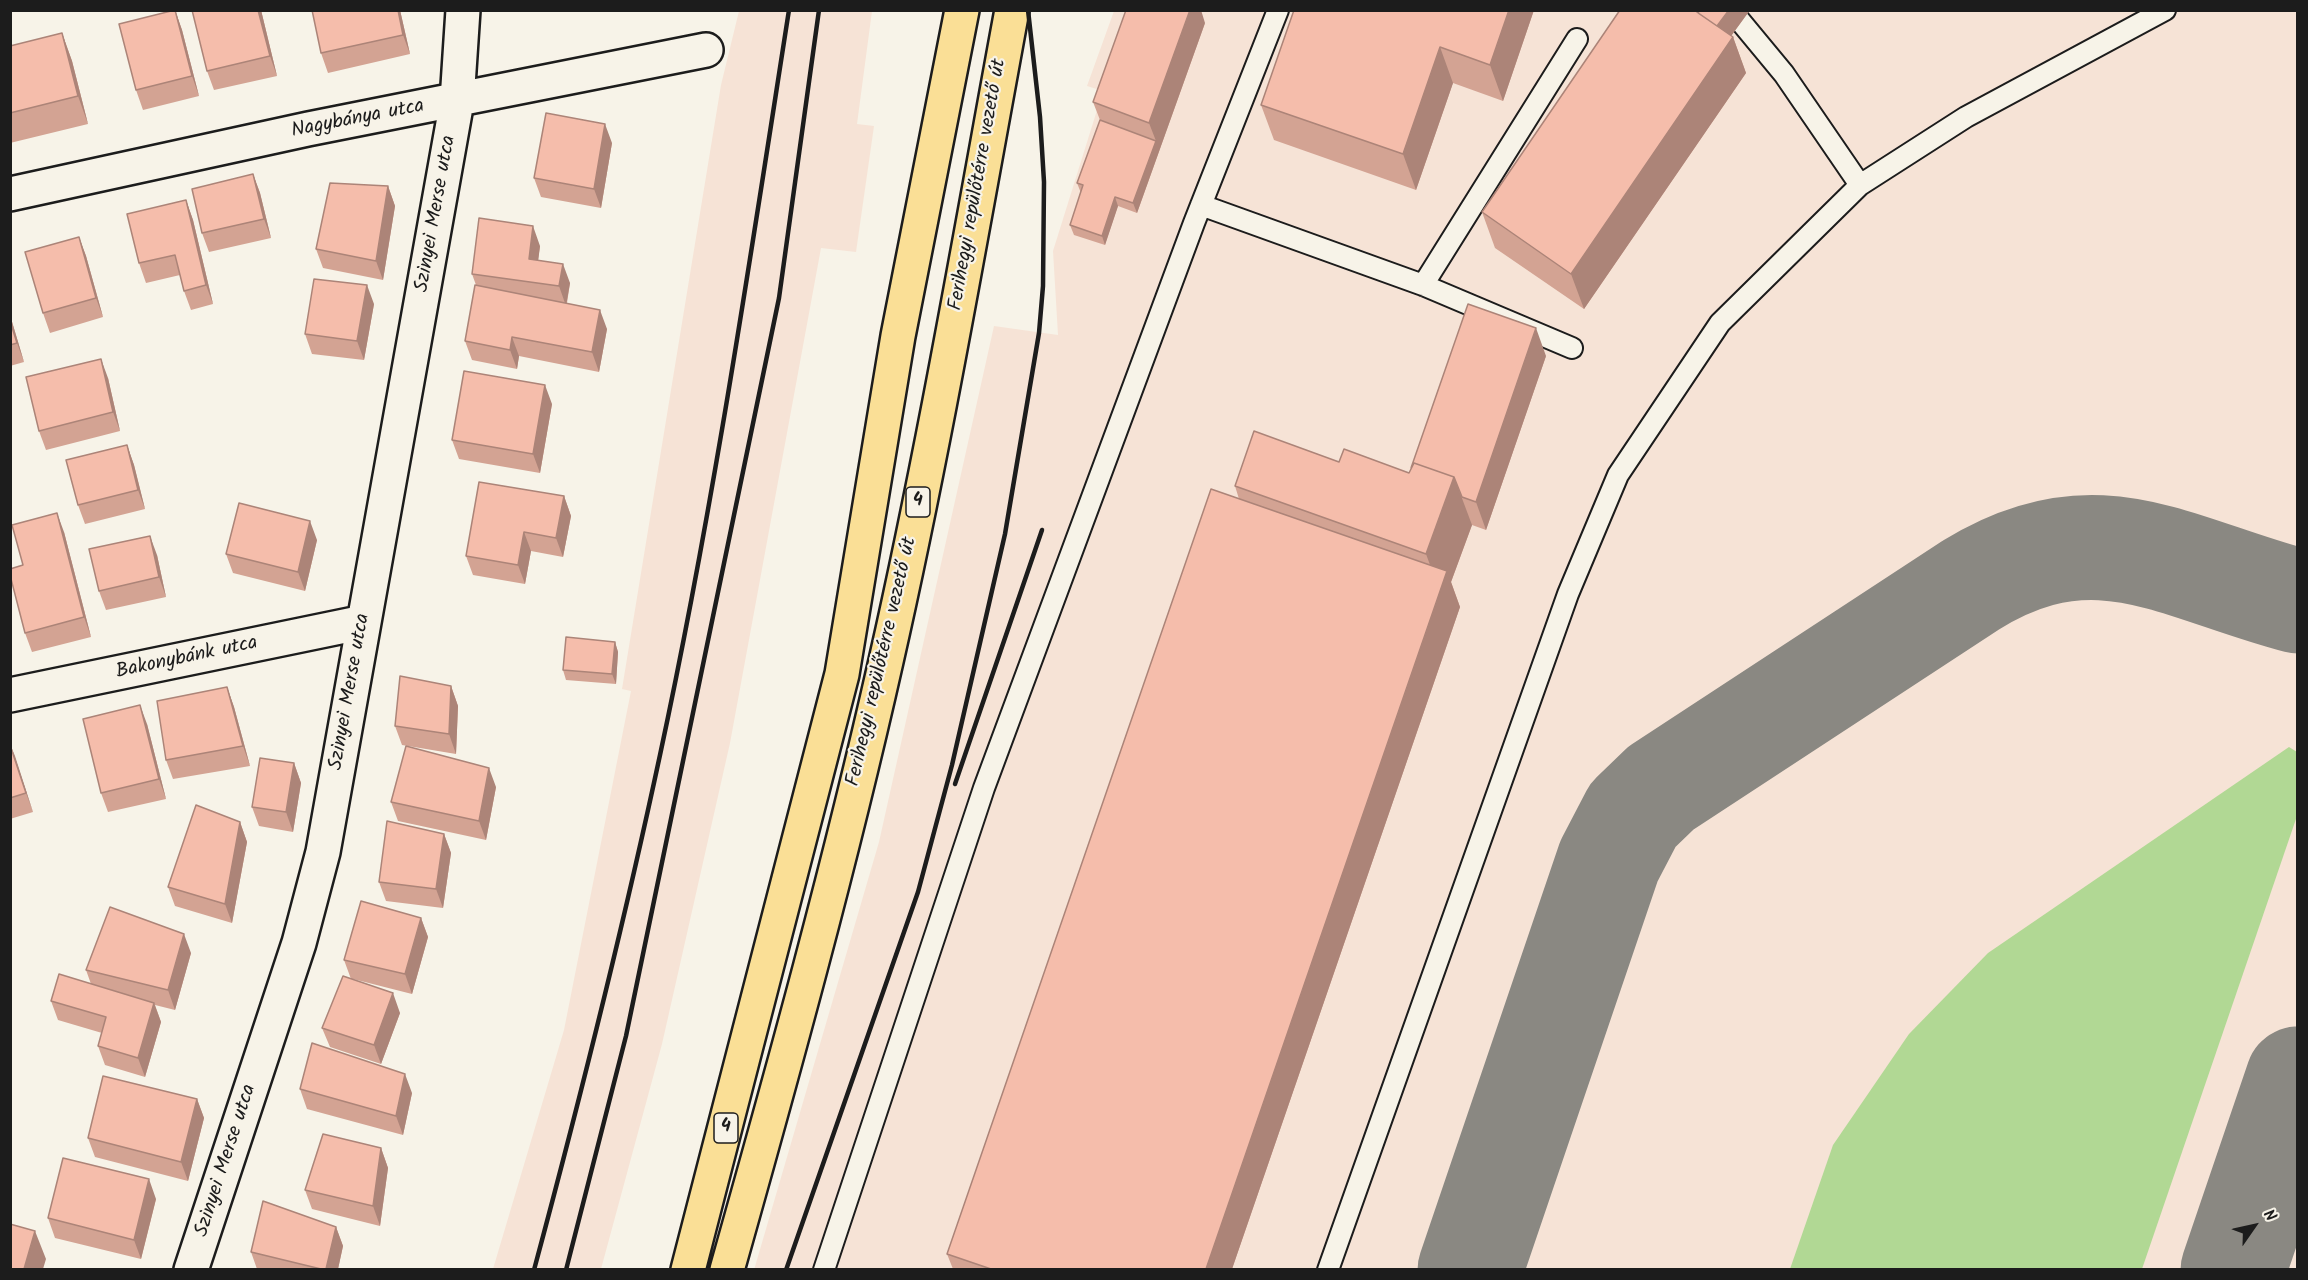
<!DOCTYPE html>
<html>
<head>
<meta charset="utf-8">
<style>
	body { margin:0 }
	#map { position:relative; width:2308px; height:1280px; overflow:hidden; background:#f7f3e8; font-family:Kalam,sans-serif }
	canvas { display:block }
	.frame { position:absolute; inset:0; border:12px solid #1c1c1c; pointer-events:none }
	.north { position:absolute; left:2224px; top:1196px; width:60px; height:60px; -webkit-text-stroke:4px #f7f3e8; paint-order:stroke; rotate:56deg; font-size:16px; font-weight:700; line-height:24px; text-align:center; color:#1c1c1c }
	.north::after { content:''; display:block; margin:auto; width:21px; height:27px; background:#1c1c1c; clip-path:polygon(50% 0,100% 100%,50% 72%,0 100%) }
</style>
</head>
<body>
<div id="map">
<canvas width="2308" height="1280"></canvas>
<div class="frame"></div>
<div class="north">N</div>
</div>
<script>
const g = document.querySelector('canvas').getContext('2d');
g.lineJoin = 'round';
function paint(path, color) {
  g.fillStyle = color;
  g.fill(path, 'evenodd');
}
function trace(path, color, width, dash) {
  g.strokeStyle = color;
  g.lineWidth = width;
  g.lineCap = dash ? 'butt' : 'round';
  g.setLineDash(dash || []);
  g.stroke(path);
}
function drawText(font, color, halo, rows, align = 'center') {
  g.font = font + ' Kalam,sans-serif';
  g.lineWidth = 4.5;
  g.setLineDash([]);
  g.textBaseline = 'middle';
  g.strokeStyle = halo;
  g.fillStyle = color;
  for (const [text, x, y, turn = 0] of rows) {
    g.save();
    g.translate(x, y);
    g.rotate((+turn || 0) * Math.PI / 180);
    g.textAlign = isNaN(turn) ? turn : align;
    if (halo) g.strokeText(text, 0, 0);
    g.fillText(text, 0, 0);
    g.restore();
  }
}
paint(new Path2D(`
	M739 11H872L857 124 874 126 856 252 821 248 730 743 662 1044 601 1269H493L564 1030 631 691 622 689 721 85Z
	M1114 11H2297V1269L754 1270 879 842 994 326 1058 335 1053 251 1103 91 1087 86Z`), '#f6e3d6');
paint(new Path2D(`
	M2289 747 2297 752V816L2142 1269H1790L1833 1145 1909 1034 1988 953Z`), '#b1d894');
trace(new Path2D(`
	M1470 1270 1609 861 1633 815 1661 788 1971 585C2096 508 2173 568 2298 601
	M2233 1270 2298 1079`), '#8a8882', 105);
const service = new Path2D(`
	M1731 10 1784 74 1860 185
	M1201 205 1423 285 1572 348
	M1423 285 1577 39
	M824 1270 984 788 1194 223 1278 10
	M1328 1270 1568 594 1618 475 1720 323 1860 185 1966 117 2165 10`);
const minor = new Path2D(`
	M10 194 308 129 706 50
	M10 695 364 622
	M191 1270 299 943 323 852 457 101 463 10`);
const primary = new Path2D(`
	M688 1270 842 674 898 336 962 10
	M727 1270C784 1068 840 865 886 661 935 445 972 227 1012 10`);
trace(service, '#1c1c1c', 24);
trace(minor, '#1c1c1c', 38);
trace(primary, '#1c1c1c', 38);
trace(service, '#f7f3e8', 20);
trace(minor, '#f7f3e8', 33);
trace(primary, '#fadf96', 33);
trace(new Path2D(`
	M955 784 1042 530
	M534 1270C580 1099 623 928 660 755 713 509 750 259 789 10
	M566 1270 626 1036 779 298 819 10
	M786 1270 918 892 952 765 1005 534 1039 333 1043 286 1044 182 1040 117 1028 10`), '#1c1c1c', 4.5);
paint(new Path2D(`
	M175 10 182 30 199 96 143 110 136 90Z
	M261 10 277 76 214 90 207 71Z
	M400 10 410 54 328 73 321 53Z
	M1294 10H1534L1503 101 1453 83 1416 190 1274 140 1261 105Z
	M1700 10H1750L1731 36 1733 37 1746 73 1584 309 1495 248 1482 212Z
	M1205 23 1137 213 1118 206 1105 245 1074 235 1070 225 1081 193 1077 183 1100 120 1093 102Z
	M62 33 72 61 88 124 10 143V46Z
	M612 143 601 208 541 197 534 178Z
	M253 174 260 193 271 238 209 252 202 233Z
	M388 186 395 206 383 280 323 268 316 249Z
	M186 200 193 220 213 304 191 310 184 291 180 275 146 283 139 263Z
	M79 237 86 256 103 317 50 333 43 313Z
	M540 246 538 260 570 283 567 303 607 329 599 372 519 356 517 369 472 360 465 341 476 285 472 274Z
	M374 304 364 360 312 354 305 334Z
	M10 315 24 362 10 366Z
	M1546 356 1486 530 1472 525 1451 582 1460 607 1232 1269H953L947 1254 1239 499 1235 486 1339 462 1409 473Z
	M108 378 120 431 46 450 39 431Z
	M552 404 540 473 459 459 452 440Z
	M127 445 134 465 145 509 85 524 78 505Z
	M564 496 571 516 563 557 531 551 525 584 473 575 466 556Z
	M64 532 91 637 32 652 25 633 23 565Z
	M317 540 305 591 233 573 226 554Z
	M157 555 166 597 106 610 99 591Z
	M615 642 618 652 616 684 566 680 563 670Z
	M451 686 458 706 456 754 402 745 395 726Z
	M227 687 234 707 250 766 173 779 166 760Z
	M147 724 166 799 108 812 101 793Z
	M10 744 33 812 10 819Z
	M294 763 301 783 293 832 259 826 252 807Z
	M496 787 486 840 398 821 391 802Z
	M240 822 247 842 232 923 175 906 168 887Z
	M444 834 451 853 443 908 386 901 379 882Z
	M421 918 428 937 412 994 353 979 400 1013 381 1064 330 1047 322 1028 351 979 344 960Z
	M191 953 175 1010 155 1005 161 1022 145 1077 105 1065 98 1046 102 1033 58 1020 51 1001 91 984 86 970Z
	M300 1089 412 1093 403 1135 307 1109Z
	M197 1099 204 1118 188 1181 95 1157 88 1138Z
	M381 1148 388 1168 380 1226 312 1209 305 1190Z
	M156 1199 141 1259 55 1238 48 1218Z
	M336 1227 343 1246 338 1269H257L251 1252Z`), '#d3a393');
paint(new Path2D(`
	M175 10 182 30 199 96 192 76Z
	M258 10H261L277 76 270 56Z
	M398 10H400L410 54 403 35Z
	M1190 10H1201L1205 23 1137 213 1133 203 1156 141 1149 123Z
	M1509 10H1534L1503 101 1490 65Z
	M1729 10H1750L1718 54 1711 35Z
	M62 33 72 61 88 124 78 96Z
	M1733 37 1746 73 1584 309 1571 274Z
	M1440 47 1453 83 1416 190 1403 154Z
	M605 124 612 143 601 208 594 189Z
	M253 174 260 193 271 238 264 219Z
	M388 186 395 206 383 280 376 261Z
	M1115 197 1118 206 1105 245 1102 236Z
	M186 200 193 220 213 304 206 285Z
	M533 226 540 246 536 278 529 259Z
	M79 237 86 256 103 317 96 298Z
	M563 264 570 283 566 306 559 286Z
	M367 285 374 304 364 360 357 341Z
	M600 310 607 329 599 372 592 352Z
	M10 315 24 362 17 343 10 321Z
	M1536 328 1546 356 1486 530 1476 502Z
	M512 337 519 356 517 369 510 350Z
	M101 359 108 378 120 431 113 412Z
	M545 385 552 404 540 473 533 454Z
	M127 445 134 465 145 509 138 490Z
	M1454 477 1472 525 1451 582 1460 607 1232 1269H1206L1440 592 1426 554Z
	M564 496 571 516 563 557 556 538Z
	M57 513 64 532 91 637 84 617Z
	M310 521 317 540 305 591 298 572Z
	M524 532 531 551 525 584 518 565Z
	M150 536 157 555 166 597 159 577Z
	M615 642 618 652 616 684 612 674Z
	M451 686 458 706 456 754 449 734Z
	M227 687 234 707 250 766 243 746Z
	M140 705 147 724 166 799 159 779Z
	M10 744 15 756 33 812 26 793Z
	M294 763 301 783 293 832 286 812Z
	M489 768 496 787 486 840 479 821Z
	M240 822 247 842 232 923 225 904Z
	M444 834 451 853 443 908 436 889Z
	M421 918 428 937 412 994 405 974Z
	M184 934 191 953 175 1010 168 990Z
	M393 993 400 1013 381 1064 374 1045Z
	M154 1003 161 1022 145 1077 138 1058Z
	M405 1074 412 1093 403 1135 396 1116Z
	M197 1099 204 1118 188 1181 181 1162Z
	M381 1148 388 1168 380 1226 373 1206Z
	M149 1179 156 1199 141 1259 134 1240Z
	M336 1227 343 1246 338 1269H326Z
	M35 1231 46 1259 43 1269H24Z`), '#ac8478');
const building = new Path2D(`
	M175 10 192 76 136 90 119 24Z
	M192 10H258L270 56 207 71Z
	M312 10H398L403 35 321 53Z
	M1126 10H1190L1149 123 1093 102Z
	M1294 10H1509L1490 65 1440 47 1403 154 1261 105Z
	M1620 10H1694L1733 37 1571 274 1482 212Z
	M1700 10H1729L1717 26 1698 13Z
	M62 33 78 96 10 113V46Z
	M546 113 605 124 594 189 534 178Z
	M1100 120 1156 141 1133 203 1115 197 1102 236 1070 225 1083 185 1077 183Z
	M253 174 264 219 202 233 192 189Z
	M330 183 388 186 376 261 316 249Z
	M186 200 206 285 184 291 175 255 139 263 127 214Z
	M479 218 533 226 529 259 563 264 559 286 472 274Z
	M79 237 96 298 43 313 25 252Z
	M314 279 367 285 357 341 305 334Z
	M475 285 600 310 592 352 512 337 510 350 465 341Z
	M1468 304 1536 328 1476 502 1462 497 1454 477 1414 463 1411 468Z
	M10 321 17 343 10 345Z
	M101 359 113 412 39 431 26 377Z
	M464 371 545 385 533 454 452 440Z
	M1254 431 1339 462 1344 449 1409 473 1414 463 1454 477 1426 554 1235 486Z
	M127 445 138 490 78 505 66 460Z
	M479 482 564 496 556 538 524 532 518 565 466 556Z
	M1211 489 1447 571 1206 1269H991L947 1254Z
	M239 503 310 521 298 572 226 554Z
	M57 513 84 617 25 633 10 575V569L23 565 12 525Z
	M150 536 159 577 99 591 89 549Z
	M566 637 615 642 612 674 563 670Z
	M400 676 451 686 449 734 395 726Z
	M227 687 243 746 166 760 157 701Z
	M140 705 159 779 101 793 83 719Z
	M10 745 26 793 10 798Z
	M406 746 489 768 479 821 391 802Z
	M260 758 294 763 286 812 252 807Z
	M196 805 240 822 225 904 168 887Z
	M387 821 444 834 436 889 379 882Z
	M361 901 421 918 405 974 344 960Z
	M110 907 184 934 168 990 86 970Z
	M59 974 154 1003 138 1058 98 1046 106 1017 51 1001Z
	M343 976 393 993 374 1045 322 1028Z
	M312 1043 405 1074 396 1116 300 1089Z
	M103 1076 197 1099 181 1162 88 1138Z
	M323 1134 381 1148 373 1206 305 1190Z
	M63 1158 149 1179 134 1240 48 1218Z
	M263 1201 336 1227 326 1269H321L251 1252Z
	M10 1224 35 1231 24 1269H10Z`);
paint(building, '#f5bdab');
trace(building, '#ac8478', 1.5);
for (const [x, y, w] of [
	[918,502,24],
	[726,1128,24]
]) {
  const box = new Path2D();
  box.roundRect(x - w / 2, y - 15, w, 30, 4.5);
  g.fillStyle = '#f7f3e8';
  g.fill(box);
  trace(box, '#1c1c1c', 1.5);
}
drawText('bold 18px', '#1c1c1c', null, [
	["4",918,502],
	["4",726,1128]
]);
drawText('20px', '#1c1c1c', '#f7f3e8', [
	["Nagybánya utca",358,120,-11],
	["Ferihegyi repülőtérre vezető út",979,185,-80],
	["Szinyei Merse utca",437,214,-80],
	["Bakonybánk utca",187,659,-12],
	["Ferihegyi repülőtérre vezető út",883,662,-77],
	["Szinyei Merse utca",351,692,-80],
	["Szinyei Merse utca",227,1161,-72]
]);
</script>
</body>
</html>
